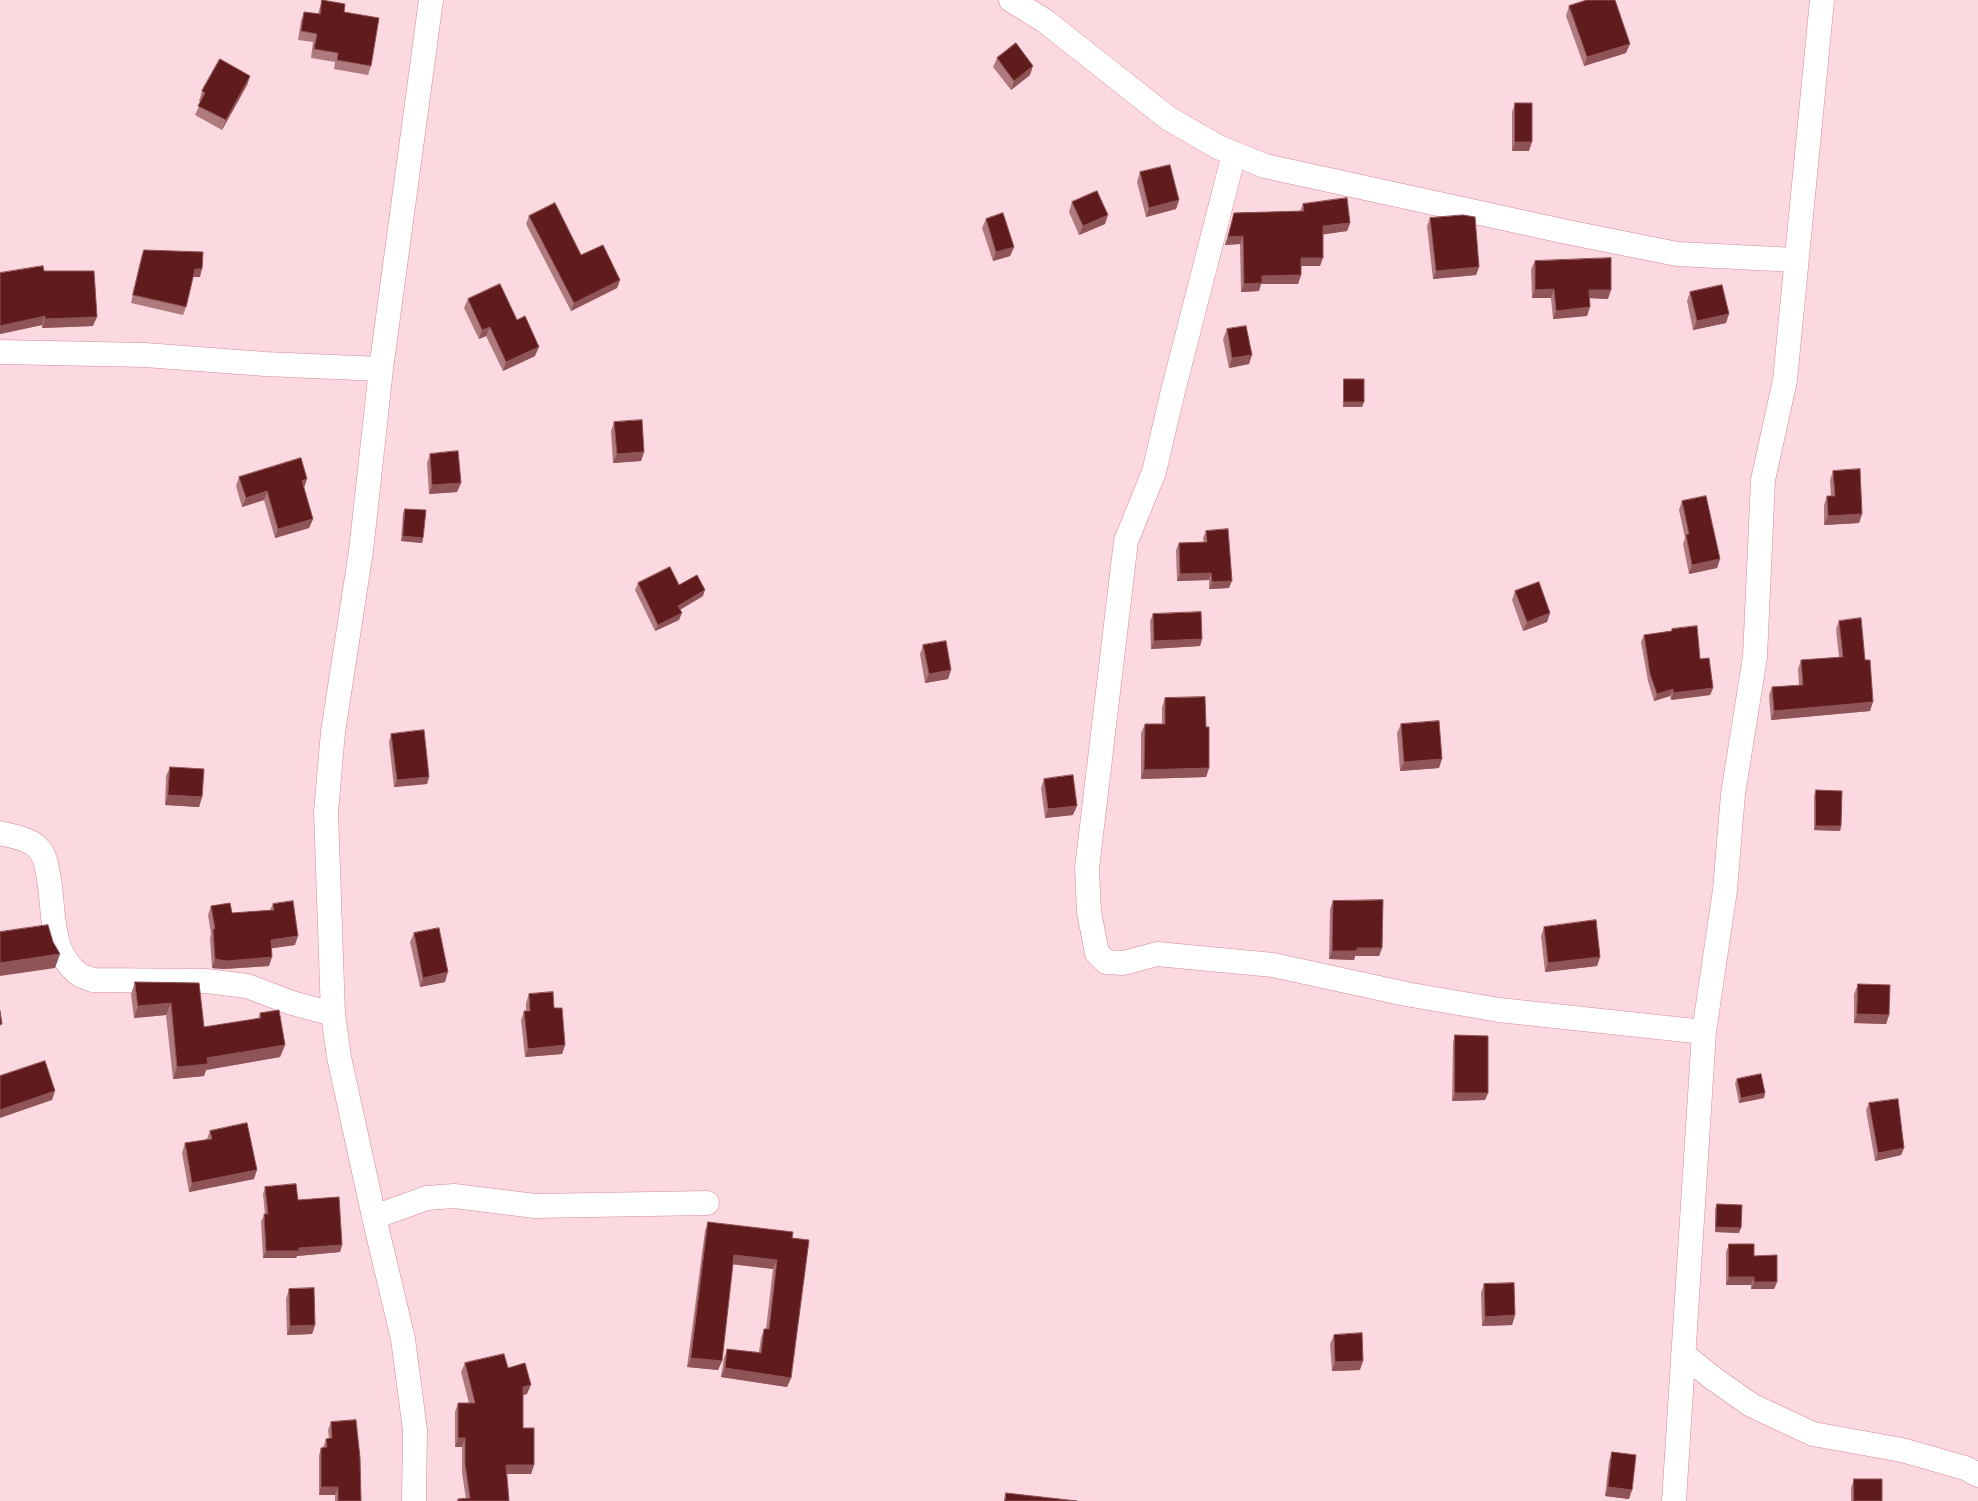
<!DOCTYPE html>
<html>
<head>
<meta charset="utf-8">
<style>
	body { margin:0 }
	canvas { display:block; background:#fcd8e0 }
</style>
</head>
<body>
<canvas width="1978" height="1501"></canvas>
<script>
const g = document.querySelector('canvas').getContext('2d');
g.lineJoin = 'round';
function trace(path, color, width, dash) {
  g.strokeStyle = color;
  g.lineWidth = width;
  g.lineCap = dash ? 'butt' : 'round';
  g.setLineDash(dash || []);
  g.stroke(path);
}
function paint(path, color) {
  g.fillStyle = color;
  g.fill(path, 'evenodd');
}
const street = new Path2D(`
	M1011 0 1045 21 1168 118 1218 147 1265 166 1567 232 1677 254 1796 260
	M1234 154 1173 391 1154 472 1126 541 1087 868 1089 912 1097 953 1106 962 1124 963 1157 954 1273 965 1406 994 1499 1010 1704 1032
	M0 352 145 355 265 364 381 369
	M0 833C11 836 27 838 36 846 45 854 46 863 48 874 55 906 48 948 76 972 80 976 87 978 93 980L206 981 247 986 292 1003 333 1014
	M374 1217 427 1198 454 1196 535 1206 707 1203
	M1683 1354 1710 1376 1751 1405 1813 1434 1902 1450 1965 1468 1978 1475
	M414 1501 415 1430 403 1339 374 1217 339 1057 333 1014 326 812 333 732 361 551 381 369 431 0
	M1674 1501 1704 1032 1725 890 1733 794 1755 657 1763 480 1785 380 1822 0`);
trace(street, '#d8889c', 25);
trace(street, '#fff', 24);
paint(new Path2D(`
	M322 0 344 12 371 66 368 75 334 69 335 62 311 58 313 42 298 40 301 21 304 12 318 14Z
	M1569 6 1626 53 1584 66 1566 16Z
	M997 58 1030 75 1011 90 993 67Z
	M250 76 247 85 222 130 195 115 201 102 199 101 202 91Z
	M1515 103 1529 151H1512V112Z
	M1140 172 1179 200 1176 209 1146 217 1137 182Z
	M1072 202 1105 224 1079 235 1069 212Z
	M1303 204 1350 223 1347 231 1323 234 1320 266H1301V275L1298 284H1261L1259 291 1241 292 1240 244 1225 245 1234 213 1300 211Z
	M529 216 581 255 620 280 617 288 571 311 526 224Z
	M1430 218 1479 267 1476 275 1433 279 1427 226Z
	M986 219 1014 247 1010 256 993 261 982 228Z
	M144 250 200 277H193L186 307 183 315 131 303 141 258Z
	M1535 261 1608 299 1590 298 1587 316 1553 319 1551 298H1532L1531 269Z
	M44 271 93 326 42 328V325L0 334V273Z
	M1690 292 1726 323 1693 330 1687 301Z
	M468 299 517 320 535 356 503 371 486 336 479 339 464 308Z
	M1227 329 1249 364 1229 368 1223 339Z
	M1344 379 1364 402 1362 407H1343V383Z
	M614 422 644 452 641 461 613 463 611 431Z
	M430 454 461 483 457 492 429 494 427 463Z
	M1833 471 1862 514 1859 523 1824 525V505L1827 496H1831L1830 480Z
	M239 477 304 488 313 519 309 528 275 538 264 500 242 507 236 486Z
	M1682 501 1720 559 1717 568 1689 574 1683 544 1685 538 1679 510Z
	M405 509 423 538 422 543 401 541 403 513Z
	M1206 531 1229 588 1209 589V580L1177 581 1176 550 1179 543 1204 542 1203 538Z
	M638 583 679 585 703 596 680 610 679 620 655 631 635 590Z
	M1515 591 1550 613 1547 622 1523 631 1512 600Z
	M1153 614 1202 639 1200 646 1151 649 1150 621Z
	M1839 621 1870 711 1771 720 1769 695 1772 687 1799 685 1798 669 1801 660 1839 657 1836 629Z
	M1672 629 1700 659 1713 688 1710 695 1671 700 1670 696 1654 701 1648 681 1641 642 1644 635 1671 631Z
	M923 645 951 670 948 679 925 683 920 654Z
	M1165 698 1206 727 1209 768 1206 777 1141 779V733L1145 724H1162V707Z
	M1401 724 1439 768 1400 771 1397 733Z
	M391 734 429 777 427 784 394 787 389 742Z
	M170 767 202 797 199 807 165 805 166 776Z
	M1044 779 1073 815 1045 818 1041 788Z
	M1816 790 1841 826 1840 831 1814 830V795Z
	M1333 901 1382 948 1379 956H1355L1354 960 1329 959 1330 909Z
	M273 904 295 945 271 948 269 966 224 969 212 968 210 938 211 934 208 915 211 906 232 913 270 910Z
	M1544 927 1600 957 1597 966 1545 972 1541 936Z
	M414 933 445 982 420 987 410 942Z
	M135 982 199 983 204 1027 258 1019 260 1013 285 1045 280 1057 206 1070 204 1076 173 1079 166 1015 134 1018 131 994Z
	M1858 984 1889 1015 1886 1024 1854 1023V994Z
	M529 994 554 1008 565 1045 562 1054 525 1057 521 1020 524 1011H526V1003Z
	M1455 1035 1488 1093 1485 1100 1452 1101 1453 1042Z
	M1737 1079 1765 1093 1764 1098 1739 1103 1735 1083Z
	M1869 1103 1904 1148 1901 1155 1875 1161 1866 1110Z
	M210 1131 254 1179 189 1192 182 1153 185 1143 207 1139Z
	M265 1187 298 1200 342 1245 340 1252 297 1256 296 1258H263L261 1221 265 1214 263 1194Z
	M1717 1204 1739 1233 1715 1232V1209Z
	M708 1222 792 1238 791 1378 787 1387 721 1377 724 1358 727 1349 759 1352 761 1338 764 1329H766L773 1269 733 1264 722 1361 718 1370 687 1367 705 1231Z
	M1729 1244 1754 1256 1777 1282 1774 1289H1751V1285H1726V1252Z
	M1484 1284 1515 1315 1512 1325 1482 1326 1481 1293Z
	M289 1289 315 1325 312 1334 287 1335 286 1299Z
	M1334 1335 1360 1370 1332 1371 1330 1344Z
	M465 1363 508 1368 527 1394 523 1395V1428L534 1465 531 1474H506L509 1501H457L458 1499H466L462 1473V1447H455V1412L458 1403H469L461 1372Z
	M331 1422 361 1501H335V1495H319V1455L321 1448H323L326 1439 329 1438 328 1430Z
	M1612 1452 1629 1499 1605 1496 1609 1461Z
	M1854 1479 1882 1501H1851V1488Z`), '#ae7a7e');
paint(new Path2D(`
	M1630 44 1626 53 1584 66 1587 57Z
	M1033 66 1030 75 1011 90 1014 81Z
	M250 76 247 85 222 130 226 120Z
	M1515 142H1532L1529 151H1512Z
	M1179 200 1176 209 1146 217 1149 208Z
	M1108 215 1105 224 1079 235 1083 226Z
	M1350 223 1347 231 1320 235 1323 226Z
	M1243 236 1240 244 1225 245 1228 237Z
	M1014 247 1010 256 993 261 996 252Z
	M1301 258H1323L1320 266H1298Z
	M1479 267 1476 275 1433 279 1436 271Z
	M195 269H202L200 277H192Z
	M1301 275 1298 284H1261L1259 291 1241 292 1244 284 1262 276Z
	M620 280 617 288 571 311 574 303Z
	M1554 289 1551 298H1532L1535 290Z
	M1589 290H1611L1608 299 1586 298Z
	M1590 307 1587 316 1553 319 1556 311Z
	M1729 314 1726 323 1693 330 1697 321Z
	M45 316 42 325 0 334V326Z
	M97 317 93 326 42 328 45 319Z
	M490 327 486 336 479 339 482 330Z
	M539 347 535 356 503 371 506 362Z
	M1252 355 1249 364 1229 368 1232 358Z
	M1344 402H1364L1362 407H1343Z
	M644 452 641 461 613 463 617 454Z
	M307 479 304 488 302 481Z
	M461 483 457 492 429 494 432 485Z
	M267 491 264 500 242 507 246 498Z
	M1862 514 1859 523 1824 525 1828 516Z
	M313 519 309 528 275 538 278 529Z
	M403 536 423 538 422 543 401 541Z
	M1720 559 1717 568 1689 574 1692 565Z
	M1211 573 1209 580 1177 581 1180 574Z
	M1232 581 1229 588 1209 589 1212 582Z
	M705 590 703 596 676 612 678 606Z
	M682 613 679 620 655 631 658 625Z
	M1550 613 1547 622 1523 631 1527 622Z
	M1202 639 1200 646 1151 649 1154 641Z
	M951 670 948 679 925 683 929 674Z
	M1713 688 1710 695 1671 700 1673 693Z
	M1673 689 1670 696 1654 701 1657 694Z
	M1873 702 1870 711 1771 720 1774 711Z
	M1442 759 1439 768 1400 771 1404 762Z
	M1209 768 1206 777 1141 779 1144 770Z
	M429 777 427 784 394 787 397 780Z
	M168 795 202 797 199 807 165 805Z
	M1077 806 1073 815 1045 818 1048 809Z
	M1816 826H1841L1840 831 1814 830Z
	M298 936 295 945 267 949 271 940Z
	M1357 948H1382L1379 956H1355L1354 960 1329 959 1332 951Z
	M60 954 55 968 0 976V963Z
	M272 957 269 966 224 969 212 968 215 959Z
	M1600 957 1597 966 1545 972 1548 963Z
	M448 972 445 982 420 987 423 978Z
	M171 1003 166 1015 134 1018 138 1006Z
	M1857 1014 1889 1015 1886 1024 1854 1023Z
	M285 1045 280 1057 206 1070 204 1076 173 1079 177 1067 207 1058Z
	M565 1045 562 1054 525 1057 528 1049Z
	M55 1091 52 1100 0 1118V1110Z
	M1455 1093H1488L1485 1100 1452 1101Z
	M1765 1093 1764 1098 1739 1103 1741 1098Z
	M1904 1148 1901 1155 1875 1161 1878 1153Z
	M257 1170 254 1179 189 1192 192 1183Z
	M1716 1227 1741 1228 1739 1233 1715 1232Z
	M342 1245 340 1252 297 1256 296 1258H263L266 1251Z
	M734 1255 777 1260 773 1269 730 1264Z
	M1729 1277H1754L1751 1285H1726Z
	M1754 1282H1777L1774 1289H1751Z
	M1515 1315 1512 1325 1482 1326 1485 1317Z
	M315 1325 312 1334 287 1335 290 1326Z
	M691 1358 722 1361 718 1370 687 1367Z
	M1363 1361 1360 1370 1332 1371 1335 1362Z
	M725 1368 791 1378 787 1387 721 1377Z
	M531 1385 527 1394 520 1396 523 1387Z
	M458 1438H465L462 1447H455Z
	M506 1465H534L531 1474H502Z
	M321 1487H338L335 1495H319Z
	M1608 1487 1632 1490 1629 1499 1605 1496Z`), '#8f5457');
const building = new Path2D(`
	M322 0 345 4 344 12 379 18 371 66 337 60 338 53 314 49 317 34 301 31 304 12 320 14Z
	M1587 0H1615L1630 44 1587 57 1569 6Z
	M1016 43 1033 66 1014 81 997 58Z
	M220 59 250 76 226 120 198 106 205 93 202 91Z
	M1515 103H1532V142H1515Z
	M1170 165 1179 200 1149 208 1140 172Z
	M1097 191 1108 215 1083 226 1072 202Z
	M1347 198 1350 223 1323 226V258H1301V275L1262 276V283L1244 284 1243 236 1228 237 1234 213 1304 211 1303 204Z
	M555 203 581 255 603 245 620 280 574 303 529 216Z
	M1003 213 1014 247 996 252 986 219Z
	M1463 215 1475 217 1479 267 1436 271 1430 218Z
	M144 250 203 252 202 269H195L186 307 133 295Z
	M1611 258V290H1589L1590 307 1556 311 1554 289 1535 290V261Z
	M43 266 44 271H94L97 317 45 319V316L0 326V273Z
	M500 284 517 320 525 316 539 347 506 362 490 327 482 330 468 299Z
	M1722 285 1729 314 1697 321 1690 292Z
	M1246 326 1252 355 1232 358 1227 329Z
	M1344 379H1364V402H1344Z
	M642 420 644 452 617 454 614 422Z
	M458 451 461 483 432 485 430 454Z
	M301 458 307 479 302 481 313 519 278 529 267 491 246 498 239 477Z
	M1860 469 1862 514 1828 516 1827 496H1835L1833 471Z
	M1706 496 1720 559 1692 565 1686 535 1689 534 1682 501Z
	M405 509 426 510 423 538 403 536Z
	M1228 529 1232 581 1212 582 1211 573 1180 574 1179 543 1207 542 1206 531Z
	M670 567 679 585 697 575 705 590 678 606 682 613 658 625 638 583Z
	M1539 582 1550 613 1527 622 1515 591Z
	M1201 612 1202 639 1154 641 1153 614Z
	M1861 618 1865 660H1870L1873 702 1774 711 1772 687 1803 685 1801 660 1843 657 1839 621Z
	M1697 626 1700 659 1709 658 1713 688 1673 693V689L1657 694 1650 674 1644 635 1672 631V629Z
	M946 641 951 670 929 674 923 645Z
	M1205 697 1206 727H1209V768L1144 770 1145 724H1165V698Z
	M1439 721 1442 759 1404 762 1401 724Z
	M424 730 429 777 397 780 391 734Z
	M170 767 204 769 202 797 168 795Z
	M1073 775 1077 806 1048 809 1044 779Z
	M1816 790 1842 791 1841 826H1816Z
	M1383 900 1382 948H1357V951H1332L1333 901Z
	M293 901 298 936 271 940 272 957 227 961 215 959 213 929H215L211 906 230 903 232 913 274 910 273 904Z
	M1596 920 1600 957 1548 963 1544 927Z
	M48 925 53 942 60 954 0 963V932Z
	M439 928 448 972 423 978 414 933Z
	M135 982 199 983 204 1027 261 1018 260 1013 279 1010 285 1045 207 1058 208 1064 177 1067 171 1003 138 1006Z
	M1858 984 1890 985 1889 1015 1857 1014Z
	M553 992 554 1008H562L565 1045 528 1049 524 1011H530L529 994Z
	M0 1011 2 1024 0 1025Z
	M1455 1035 1488 1036V1093H1455Z
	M45 1061 55 1091 0 1110V1076Z
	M1761 1074 1765 1093 1741 1098 1737 1079Z
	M1898 1099 1904 1148 1878 1153 1869 1103Z
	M247 1123 257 1170 192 1183 185 1143 212 1139 210 1131Z
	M296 1184 298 1200 339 1197 342 1245 299 1248V1251H266L264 1214H268L265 1187Z
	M1717 1204 1742 1205 1741 1228 1716 1227Z
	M708 1222 793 1232 792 1238 809 1240 791 1378 725 1368 727 1349 761 1353 764 1329H769L777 1260 734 1255 722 1361 691 1358Z
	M1729 1244H1754V1256L1777 1255V1282H1754V1277H1729Z
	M1514 1283 1515 1315 1485 1317 1484 1284Z
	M314 1288 315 1325 290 1326 289 1289Z
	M1362 1333 1363 1361 1335 1362 1334 1335Z
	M504 1354 508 1368 525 1363 531 1385 523 1387V1428H534V1465H506L509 1501H458V1499L470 1498 465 1464V1438H458V1403H475L465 1363Z
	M356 1420 360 1458 361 1501H338V1487H321V1448L327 1447 326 1439 332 1438 331 1422Z
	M1612 1452 1636 1455 1632 1490 1608 1487Z
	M1854 1479H1882V1501H1854Z
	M1006 1493 1077 1501H1005Z`);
paint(building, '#601b1c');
trace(building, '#8f5457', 1);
</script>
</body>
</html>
